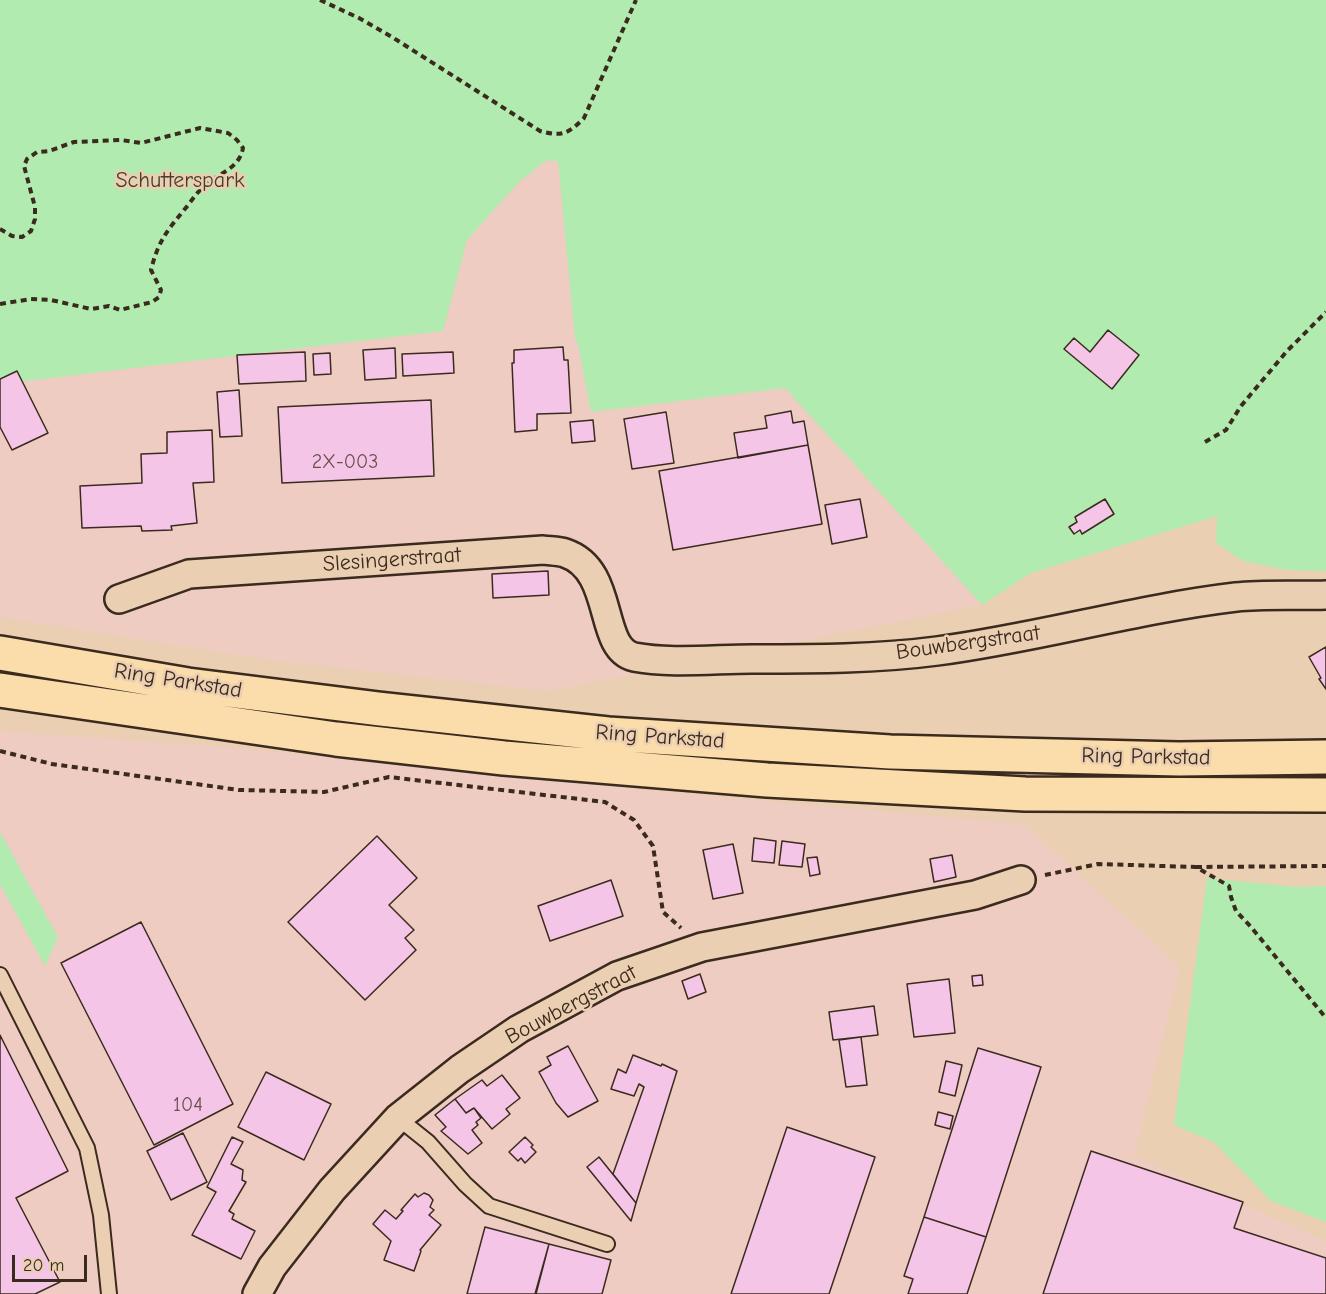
<!DOCTYPE html>
<html>
<head>
<meta charset="utf-8">
<style>
	body { margin:0 }
	#map { position:relative; width:1326px; height:1294px; overflow:hidden; background:#ebcfb2; font-family:"Comic Neue",sans-serif }
	canvas { display:block }
	.scale { position:absolute; left:12px; top:1255px; width:75px; height:27px; box-sizing:border-box; border:3px solid #3b2a1e; border-top:0; padding-left:8px; font-size:18px; line-height:21px; white-space:nowrap; color:#3b2a1e; -webkit-text-stroke:4px #ebcfb2; paint-order:stroke }
</style>
</head>
<body>
<div id="map">
<canvas width="1326" height="1294"></canvas>
<div class="scale">20 m</div>
</div>
<script>
const g = document.querySelector('canvas').getContext('2d');
g.lineJoin = 'round';
function paint(path, color) {
  g.fillStyle = color;
  g.fill(path, 'evenodd');
}
function trace(path, color, width, dash) {
  g.strokeStyle = color;
  g.lineWidth = width;
  g.lineCap = dash ? 'butt' : 'round';
  g.setLineDash(dash || []);
  g.stroke(path);
}
function drawText(font, color, halo, rows, align = 'center') {
  g.font = font + ' "Comic Neue",sans-serif';
  g.lineWidth = 5;
  g.setLineDash([]);
  g.textBaseline = 'middle';
  g.strokeStyle = halo;
  g.fillStyle = color;
  for (const [text, x, y, turn = 0] of rows) {
    g.save();
    g.translate(x, y);
    g.rotate((+turn || 0) * Math.PI / 180);
    g.textAlign = isNaN(turn) ? turn : align;
    if (halo) g.strokeText(text, 0, 0);
    g.fillText(text, 0, 0);
    g.restore();
  }
}
paint(new Path2D(`
	M546 161H558L575 338 578 345 591 412 785 388 982 605 549 691 270 660 0 617V384L443 331 467 240 518 183Z
	M0 731 239 748 673 793 1024 824 1180 967 1134 1156 1326 1241V1294H0Z`), '#eeccc2');
paint(new Path2D(`
	M0 0H1326V571L1287 570 1243 561 1216 543 1217 516 1031 573 982 605 785 388 591 412 578 345 575 338 558 161H545L518 183 467 240 443 331 0 384Z
	M0 832 58 937 45 966 0 884Z
	M1207 878 1297 887 1326 886V1222L1271 1201 1214 1142 1174 1125Z`), '#b1ebaf');
const building = new Path2D(`
	M1108 330 1139 355 1112 389 1064 349 1074 338 1090 352Z
	M563 347 564 360H568L571 413 537 414V430L515 432 512 363H514V350Z
	M395 348 396 378 365 380 363 350Z
	M305 352 306 381 239 384 237 355Z
	M453 352 454 373 403 376 402 354Z
	M330 353 331 374 314 375 313 354Z
	M17 371 48 433 12 450 0 427V379Z
	M239 390 242 436 220 437 217 392Z
	M431 400 434 476 282 483 278 407Z
	M791 411 793 423 804 421 808 445 738 458 734 433 767 428 765 416Z
	M666 412 674 463 632 469 624 419Z
	M593 420 595 441 572 443 570 422Z
	M212 430 214 482 193 483 197 523 171 526 172 530 142 531 141 526 82 528 80 486 142 483 141 454 167 453V432Z
	M808 445 822 524 673 550 659 471Z
	M860 499 867 537 832 544 825 505Z
	M1105 499 1114 514 1082 534 1080 530 1074 534 1069 527 1077 522 1075 517Z
	M548 571 549 595 493 598 492 574Z
	M1326 647V689L1319 679 1321 678 1309 657Z
	M377 836 417 878 389 905 414 930 405 938 416 950 365 1000 288 922Z
	M754 838 776 841 774 863 752 861Z
	M782 841 805 844 802 867 779 865Z
	M733 844 743 893 713 899 703 850Z
	M952 855 956 877 934 882 930 859Z
	M817 857 820 874 810 876 807 858Z
	M611 880 623 916 550 941 538 906Z
	M141 922 233 1104 154 1145 61 963Z
	M700 974 706 992 688 999 682 981Z
	M982 975 983 985 973 986 972 976Z
	M949 979 955 1033 914 1037 907 984Z
	M874 1006 878 1035 833 1040 829 1012Z
	M0 1035 68 1171 16 1198 60 1282 35 1294H0Z
	M861 1037 867 1085 846 1087 839 1040Z
	M568 1046 598 1101 568 1117 556 1103 539 1072 551 1065 547 1057Z
	M978 1048 1041 1067 986 1237 924 1217Z
	M633 1055 661 1066 662 1064 677 1071 636 1203 613 1174 644 1087 639 1084 634 1096 611 1089 618 1069 626 1073Z
	M946 1061 962 1065 955 1096 939 1092Z
	M266 1072 331 1104 304 1160 238 1127Z
	M502 1075 520 1098 506 1109 510 1114 492 1129 474 1108 466 1113 455 1099 482 1080 487 1086Z
	M455 1099 466 1113 474 1108 481 1118 476 1122 478 1125 472 1130 482 1143 468 1154 441 1131 446 1127 435 1115Z
	M938 1112 953 1116 950 1129 935 1125Z
	M787 1127 875 1157 829 1294H731Z
	M183 1133 207 1182 171 1200 147 1151Z
	M232 1137 243 1142 231 1164 243 1170 242 1180 246 1182 229 1211 234 1214 232 1219 255 1231 241 1259 192 1235 216 1192 207 1187Z
	M525 1137 533 1145 531 1147 536 1152 525 1163 521 1158 518 1161 509 1152Z
	M1091 1151 1243 1202 1234 1228 1326 1258V1294H1043Z
	M599 1157 636 1203 631 1221 587 1167Z
	M424 1193 429 1195 433 1200 430 1207 434 1210 429 1215 441 1225 420 1250 421 1251 414 1271 384 1260 391 1241 373 1224 385 1210 396 1219 403 1211 401 1210 415 1194 418 1197Z
	M924 1217 986 1237 967 1294H908L913 1279 904 1276Z
	M485 1227 549 1244 535 1294H467Z
	M549 1244 611 1260 602 1294H536Z`);
paint(building, '#f5c5e7');
trace(building, '#3b2a1e', 1.5);
const lane = new Path2D(`
	M0 975 87 1148 101 1215 109 1294
	M398 1118 428 1142 465 1184 489 1206 607 1244`);
const street = new Path2D(`
	M119 599 189 574 543 550C550 551 559 551 565 553 616 570 597 648 634 657 669 664 716 659 752 659 813 659 877 659 937 651 1037 638 1135 609 1236 597 1265 594 1296 596 1326 595
	M257 1294 272 1267 332 1190 398 1118 460 1069 519 1029 617 976 702 947 975 895 1021 880`);
const highway = new Path2D(`
	M0 653 188 685 379 709 608 734 890 752 1179 759 1326 757
	M0 690 336 739 504 758 767 780 1025 794 1326 795`);
trace(lane, '#3b2a1e', 18);
trace(street, '#3b2a1e', 32);
trace(highway, '#3b2a1e', 38);
trace(new Path2D(`
	M320 0 359 18 392 37 540 131C562 137 568 134 584 118L636 0
	M0 229 12 236 22 237 31 231 35 219V207L24 166 27 159 37 152 49 151 74 142 121 140 141 143 200 128 228 133 237 140 243 148C239 170 217 173 202 188 195 195 190 203 184 210 166 232 158 242 151 270L161 290 159 297 152 302 120 310 109 306 91 309 51 300 31 299 0 304
	M1205 442 1226 430 1241 406 1287 351 1326 312
	M0 751 52 764 239 790 324 792 389 777 605 802 634 820 653 846 663 912 681 928
	M1196 867 1326 866
	M1045 875 1098 864 1196 867 1229 886 1231 897 1236 911 1251 927 1326 1018`), '#3b2a1e', 4, [6, 4.5]);
trace(lane, '#ebcfb2', 14);
trace(street, '#ebcfb2', 27);
trace(highway, '#faddab', 33);
drawText('20px', '#6a5150', null, [
	["2X-003",345,462],
	["104",188,1105]
]);
drawText('22px', '#473d2c', '#ebcfb2', [
	["Schutterspark",180,181]
]);
drawText('22px', '#3b2a1e', '#ebcfb2', [
	["Slesingerstraat",392,560,-4],
	["Bouwbergstraat",968,643,-8],
	["Ring Parkstad",178,681,9],
	["Ring Parkstad",660,737,4],
	["Ring Parkstad",1146,757,1],
	["Bouwbergstraat",571,1005,-28]
]);
</script>
</body>
</html>
